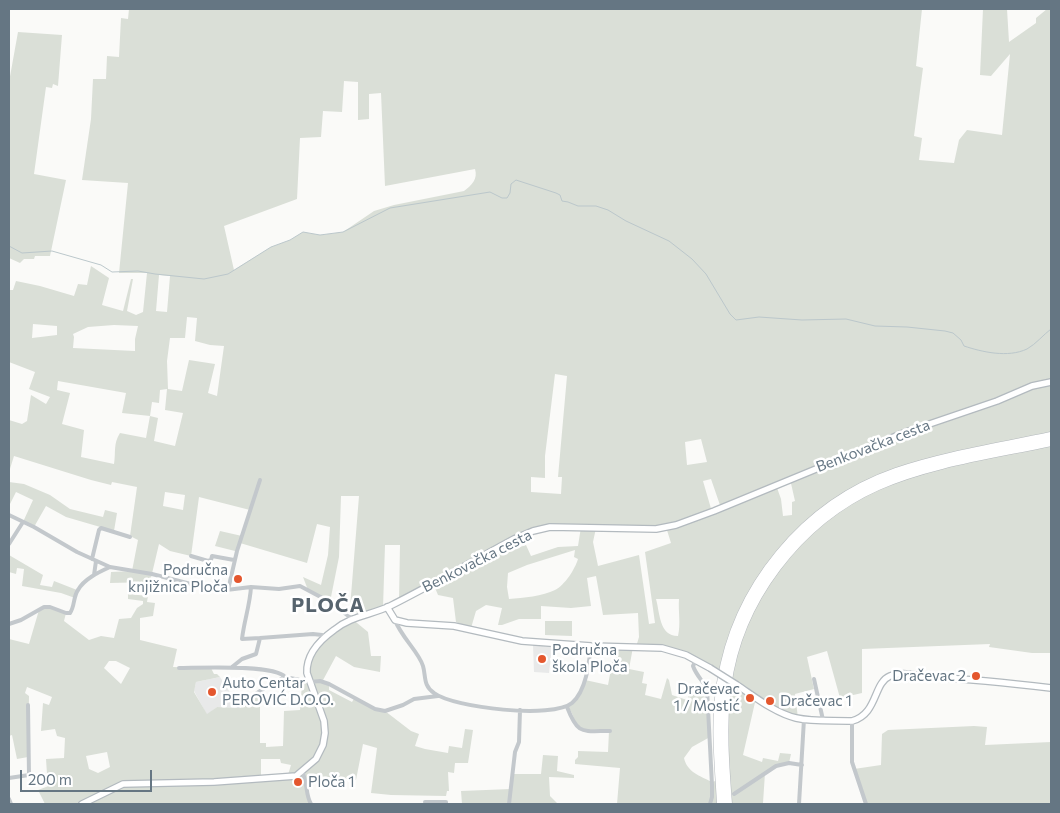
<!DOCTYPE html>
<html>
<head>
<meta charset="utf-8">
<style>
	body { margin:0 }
	#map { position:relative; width:1060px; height:813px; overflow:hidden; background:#fafaf8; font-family:Commissioner,sans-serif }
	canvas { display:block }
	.frame { position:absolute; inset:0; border:10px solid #657683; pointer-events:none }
	.scale { position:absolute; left:20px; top:770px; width:132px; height:22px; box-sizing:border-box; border:2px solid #657683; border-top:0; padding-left:6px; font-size:15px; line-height:18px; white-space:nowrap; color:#657683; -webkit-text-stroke:4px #fff; paint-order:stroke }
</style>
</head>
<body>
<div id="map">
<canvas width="1060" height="813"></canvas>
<div class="frame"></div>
<div class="scale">200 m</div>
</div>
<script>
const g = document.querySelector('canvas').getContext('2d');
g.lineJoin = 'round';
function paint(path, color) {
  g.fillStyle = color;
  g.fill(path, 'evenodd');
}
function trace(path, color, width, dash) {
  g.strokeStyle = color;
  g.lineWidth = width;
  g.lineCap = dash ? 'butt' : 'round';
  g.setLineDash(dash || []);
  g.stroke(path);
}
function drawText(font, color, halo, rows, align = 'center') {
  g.font = font + ' Commissioner,sans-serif';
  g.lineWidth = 5;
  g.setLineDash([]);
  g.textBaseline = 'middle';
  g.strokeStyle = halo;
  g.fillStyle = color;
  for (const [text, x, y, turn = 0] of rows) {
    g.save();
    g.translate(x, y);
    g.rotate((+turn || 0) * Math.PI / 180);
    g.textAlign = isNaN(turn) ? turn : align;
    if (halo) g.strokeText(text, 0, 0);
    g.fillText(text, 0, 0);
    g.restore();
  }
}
paint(new Path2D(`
	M533 645 552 647 549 673 534 672Z
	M220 677 240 708 217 707 207 715 194 691 196 682Z`), '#e8e9e9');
paint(new Path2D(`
	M129 9H922L916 66 923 68 914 136 922 138 919 160 954 163 959 140 967 130 1002 135 1010 54 991 76 980 75 983 9H981H1007L1009 42 1036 23V18L1047 9H1051V653H1032L989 647 990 644 862 649V693L840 698 827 651 807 657 814 689 795 694 798 718 756 698 743 755 762 762 763 758 778 761 780 753 791 754 789 763 776 766 765 773 763 803 779 804H617L620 768 575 764V760L578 757V751L608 752 609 731C600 727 589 733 580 727 573 722 574 712 567 707L574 702 585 680 608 685 615 647H633L629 669 644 672 642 683 647 684 645 695 661 699 667 678 669 680 672 695 687 700 689 694 707 697 710 737 692 747 684 758C687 772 700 776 712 782L722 779 725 678 675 651 636 647 639 637 638 613 603 615 596 576 587 578 591 606 571 608 541 606V619H519L502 625H498L502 608 486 605 476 611 471 628 456 622 453 598 438 595 433 583 399 601 400 545H385L383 608 358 613 350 608 359 496H341L339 557 330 602 308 590 303 577 321 585 328 555 330 527 317 524 307 563 240 543 237 551H235L215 546 220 531 242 536 250 510 199 497 191 556 170 551 159 544 150 582 110 583 111 572 132 571 138 540 130 536 137 487 112 482 111 485 91 480 14 456 9 472V420L22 424 27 421 31 395 46 404 50 397 29 389 35 372 9 362V290H13L16 281 40 286 74 296 78 284 87 285 91 266 109 278 102 305 123 311 131 279H133L127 311 136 315 143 312 147 273H119L128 183 82 180 91 119 93 79H106L107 56 119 57 121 18 128 19ZM344 81 358 82V120L369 119V94L381 93 385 186 475 169C478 179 472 185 464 191L394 205 374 211 343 232 320 235 303 232 290 240 271 247 234 270 224 226 297 199 300 138 321 137 323 111 342 112ZM159 275 170 276 167 312 156 311ZM187 317 197 318 195 341 210 345 224 346 217 396 208 393 215 364 189 360 182 391 168 389 167 361 170 338H185ZM33 324 57 326V335L32 338ZM114 325 138 326 135 339V351L73 348 74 337 73 334 88 327ZM555 374 567 376 558 477H562L561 494 531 492V477L545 478V456ZM58 381 126 393 122 413 150 416 146 438 120 433C113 444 116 452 114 464L81 457 84 430 62 424 70 393 57 390ZM167 389 165 410 183 413 175 446 154 441 158 418 150 416 152 402 159 403 160 390ZM701 439 707 462 687 465 685 442ZM711 479 721 508 712 512 703 481ZM790 479 795 501 792 502V515L783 516 781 499 776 485ZM165 492 185 495 183 510 163 506ZM550 527H581L578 546 558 547 531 556 526 545 514 549 506 543ZM666 527 671 543 645 552 655 623 649 624 639 555 598 566 593 542 596 528ZM575 550 574 557 578 559C575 569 565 585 555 590 543 596 523 598 509 599L507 587 508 573 527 565ZM656 599H679C678 611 681 623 678 636 659 636 660 613 656 599Z
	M18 32 62 35 58 86 53 84 52 88 46 87 34 174 66 180 50 256H35L34 259H24L20 263 9 258V82Z
	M9 482 24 484 50 495 70 509 103 517 105 510 117 513 114 531 66 517 46 506 34 527 23 522 33 500 16 492 9 506Z
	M9 555 43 575 40 585 52 587 54 581 77 590 75 598 61 593 22 586 24 569 17 568 16 574 9 572Z
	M128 594 148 596 147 602 155 603 153 616 140 618V640L177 649 173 667 211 668 214 674H217L220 677 196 682 194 692 207 714 217 707 240 708 259 695 260 705V743H266V747L283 746 284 711 300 710 302 684 310 682C299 652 332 635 351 618L368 632 371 656H381L380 672 354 667 336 656 322 682 329 684V690L352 702 355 697 375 709 385 711 411 731 419 734 415 746 425 749 448 753 449 746 462 748 465 729 473 730 468 763H455L454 773 448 772 449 791H447L446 796 391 795 371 793 377 748 363 744 356 780 309 775 306 784 311 804H45L38 790 54 784 52 774H47L46 759 64 758 65 738 57 736 55 729 41 731 43 703 49 705 52 697 27 687 25 693 29 696 28 757 17 759 12 735 9 736V639L29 644 39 610 50 607 66 613 64 621 89 640 101 636 114 638 119 619 131 618 137 608 143 604V601L128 599ZM109 661H116L130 668 121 684 104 668ZM107 752 110 767 98 773 89 769 86 756ZM261 759H280L281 763 291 765 287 778 261 779Z
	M545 621H572V636L545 635Z
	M974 726 987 727 985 745 1051 742V804H866L854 769 881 765 882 734 888 730Z
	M543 755 558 756 557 771 574 775V778L549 777 550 796 558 804H462L461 791 511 789 513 774H541Z`), '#dadfd7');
trace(new Path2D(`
	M9 246 22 253 52 251 101 265 112 272 138 271 155 274 204 279 228 274 271 247 290 240 303 232 320 235 343 232 390 208 490 192 502 198H507L510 193 511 184 516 180 556 193 560 195 562 201 568 202 578 206H596L608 210 626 221 669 241 692 259 706 274 730 314 736 320 759 317 802 320 846 319 875 326 907 327 945 331 953 333 961 340 964 346C982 352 1008 358 1027 349 1036 344 1043 335 1051 329`), '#bbc7cb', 1);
const secondary = new Path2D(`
	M387 607 395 620 407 623 454 626 522 641 591 646 662 648 686 655 710 668
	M737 685C755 697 775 713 796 718 814 722 834 720 852 721 878 714 873 683 890 676 902 671 916 676 928 677 970 679 1010 683 1051 688
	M82 804 123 784 214 782 296 776 316 759 323 745 325 733 324 721 307 673C306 654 320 640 334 630 351 616 371 615 390 606 432 585 473 561 514 539L533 531 550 527 656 529 676 525 714 511 906 432 997 401 1032 386 1051 382`);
const highway = new Path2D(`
	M721 804C719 764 714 723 721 683 736 587 804 504 896 472 946 455 1000 447 1051 436
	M728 804C725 765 722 726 727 687 738 601 799 521 878 486 930 463 996 454 1051 442`);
trace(secondary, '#b3babf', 8);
trace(highway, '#b4b9bd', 9);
trace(new Path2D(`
	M9 515 34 527 77 552 110 567 152 574 218 591 251 587 279 589 300 586 330 602 351 618
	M9 544 23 522
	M191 556 208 561 211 560 212 556 234 560
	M92 559 99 530 101 528 130 537
	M94 575 96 561
	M251 587C250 605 244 621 242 639L260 638
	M228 590 237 551 260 480
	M395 620C401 637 419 652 423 666 426 676 423 686 434 693 454 708 553 719 572 703 586 691 589 664 591 646
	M9 624 21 620 44 607H50L66 613H70C75 606 73 597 78 590 84 579 99 572 110 567
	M696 660 693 666C696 675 703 681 707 689L712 785V797L710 804
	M232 667 242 659 256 654 260 638 313 634 322 635 325 637
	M179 668C198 668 275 664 285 677
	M814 679 823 720
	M238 706 269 685 285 677 310 682 320 681 329 684 375 709 385 711 403 705 414 699 438 696
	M567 707C578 735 581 731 610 731
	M852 721V762L866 804
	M302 772C308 782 305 794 311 804
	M9 778 29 775 28 705
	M734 794 776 766 789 763 802 765
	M9 799 11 804
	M425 802H446V804
	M509 804 515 752 519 742 520 710
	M799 804 804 719`), '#c3c8cc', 4);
trace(secondary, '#fff', 5.5);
trace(highway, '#fff', 8);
const secondaryBridge = new Path2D(`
	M710 668 737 685`);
trace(secondaryBridge, '#b3babf', 8, []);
trace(secondaryBridge, '#fff', 5.5);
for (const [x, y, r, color] of [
	[238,579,5,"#e4572e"],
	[542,659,5,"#e4572e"],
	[976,676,5,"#e4572e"],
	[212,692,5,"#e4572e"],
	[750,698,5,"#e4572e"],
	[770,701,5,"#e4572e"],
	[298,782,5,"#e4572e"]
]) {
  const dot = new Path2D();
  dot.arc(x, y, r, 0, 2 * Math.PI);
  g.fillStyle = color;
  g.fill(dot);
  trace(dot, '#fff', 2);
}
drawText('15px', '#657683', '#fff', [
	["Benkovačka cesta",873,446,-21],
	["Benkovačka cesta",477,561,-27]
]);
drawText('15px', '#657683', '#fff', [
	["Područna",228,570,"right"],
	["knjižnica Ploča",228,587,"right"],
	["Područna",552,650],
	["škola Ploča",552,667],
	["Dračevac 2",966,676,"right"],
	["Auto Centar",222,683],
	["PEROVIĆ D.O.O.",222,700],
	["Dračevac",740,689,"right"],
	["1 / Mostić",740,706,"right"],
	["Dračevac 1",780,701],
	["Ploča 1",308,782]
], 'left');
g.letterSpacing = '1px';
drawText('bold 20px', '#57646e', '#fff', [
	["PLOČA",328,605]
]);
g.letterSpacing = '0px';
</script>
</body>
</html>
